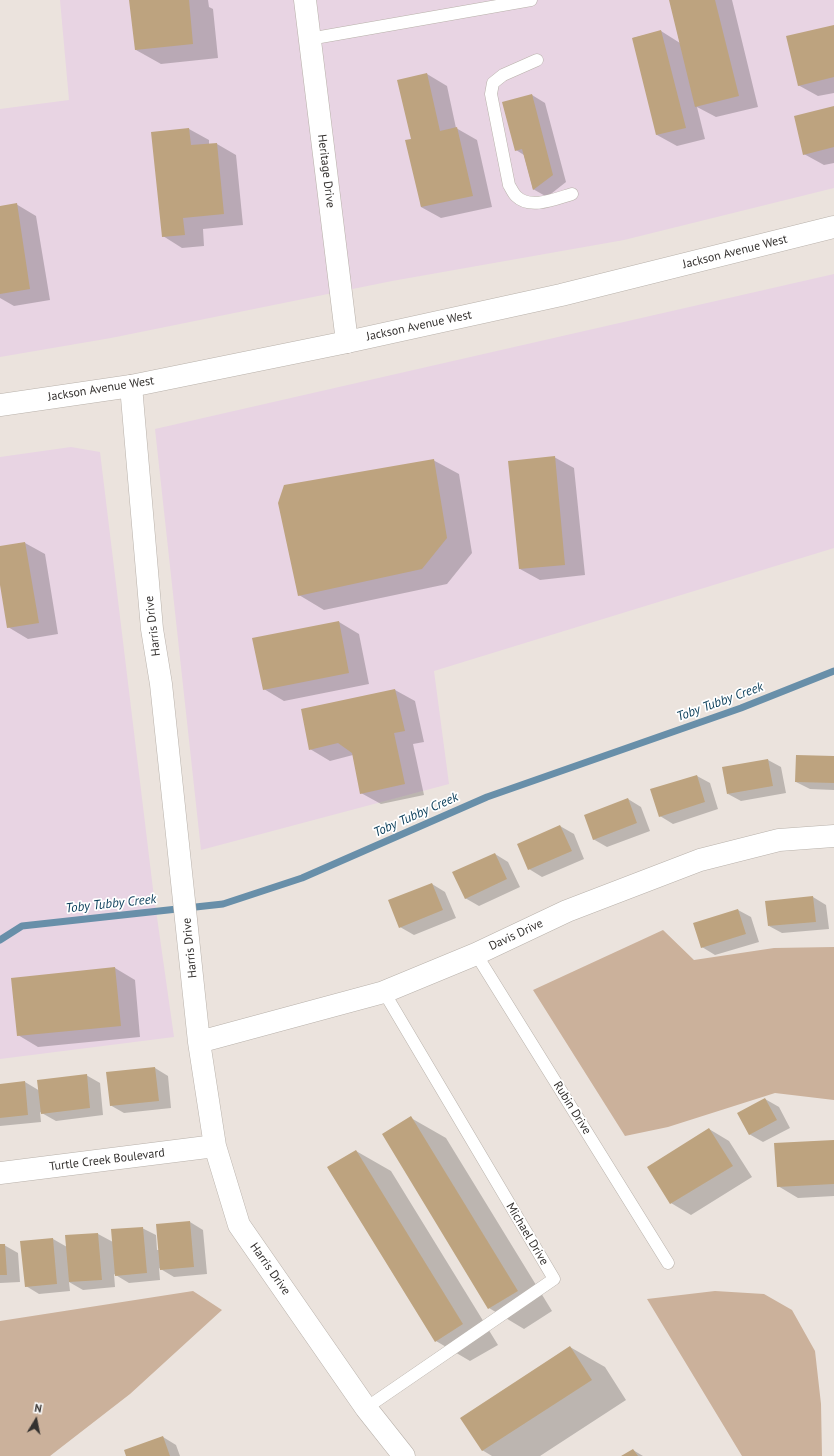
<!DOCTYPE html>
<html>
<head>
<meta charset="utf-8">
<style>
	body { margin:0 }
	#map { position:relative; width:834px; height:1456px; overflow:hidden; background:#ebe3dd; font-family:"PT Sans",sans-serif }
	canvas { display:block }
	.north { position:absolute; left:16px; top:1400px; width:40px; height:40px; -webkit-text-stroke:3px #fff; paint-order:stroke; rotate:10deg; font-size:11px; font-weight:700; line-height:16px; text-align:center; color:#34312f }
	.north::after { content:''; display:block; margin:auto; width:14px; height:18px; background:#34312f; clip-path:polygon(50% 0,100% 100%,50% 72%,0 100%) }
</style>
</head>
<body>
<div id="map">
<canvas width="834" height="1456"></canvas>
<div class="north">N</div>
</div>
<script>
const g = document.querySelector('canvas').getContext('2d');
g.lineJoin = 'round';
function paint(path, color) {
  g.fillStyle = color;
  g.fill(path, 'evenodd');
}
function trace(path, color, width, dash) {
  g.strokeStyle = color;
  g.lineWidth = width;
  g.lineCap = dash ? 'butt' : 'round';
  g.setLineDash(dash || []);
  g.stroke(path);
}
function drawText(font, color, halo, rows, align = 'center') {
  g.font = font + ' "PT Sans",sans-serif';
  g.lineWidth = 3.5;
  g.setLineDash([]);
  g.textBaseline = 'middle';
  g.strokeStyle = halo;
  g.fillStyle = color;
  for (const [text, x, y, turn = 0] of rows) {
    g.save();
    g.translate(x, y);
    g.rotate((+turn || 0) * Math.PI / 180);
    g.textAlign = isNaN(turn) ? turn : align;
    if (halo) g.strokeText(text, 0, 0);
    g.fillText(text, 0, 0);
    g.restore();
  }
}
paint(new Path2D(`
	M60 0H834V188L624 240 392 281 111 338 0 357V109L69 100Z
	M834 274V548L434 671 449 784 201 850 155 429Z
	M71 447 100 452 153 889 174 1037 0 1059V457Z`), '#e8d4e3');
paint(new Path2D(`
	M663 930 694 960 774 948 834 947V1100L775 1093 668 1127 625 1136 533 990Z
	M193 1291 222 1310 130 1394 50 1456H0V1321Z
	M715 1291 764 1294 792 1310 815 1351 821 1404 822 1456H742L647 1299Z`), '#cbb19b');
paint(new Path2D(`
	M130 0H208L209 7 213 9 218 58 161 64 136 50Z
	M670 0H732L758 107 716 117 697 107 705 139 677 146 657 135 633 38 661 31 680 43Z
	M834 26V93L818 96 798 85Z
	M427 74 447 86 456 128 477 140 492 207 441 218 421 207 412 139Z
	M532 95 545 103 566 182 547 197 533 189 524 155 516 150Z
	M834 107V163L824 165 804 154Z
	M189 129 209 140V145L217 144 236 155 243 225 203 229 204 246 182 248 163 236 152 133Z
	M16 204 36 216 50 300 14 306 0 298V207Z
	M554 457 574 468 585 575 540 580 520 569Z
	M433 460 459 474 472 553 447 584 324 610 299 595Z
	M25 543 45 554 58 634 28 639 8 627 0 579V547Z
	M339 622 359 634 369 684 284 701 264 689Z
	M395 690 415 701 424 742 413 744 424 795 381 804 361 793 353 755 330 761 310 749 302 710Z
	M834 757V790L810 789 796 782Z
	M768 760 781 767 786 793 741 801 728 794Z
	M697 776 710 783 718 809 673 824 660 816Z
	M628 799 641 807 650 831 607 847 593 839Z
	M560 826 574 834 584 859 542 877 529 869Z
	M495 854 508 862 520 887 479 906 465 898Z
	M432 884 445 892 456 918 414 935 400 927Z
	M813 897 826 905 829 929 782 933 769 926Z
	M738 910 751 917 759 942 715 955 702 947Z
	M115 968 135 980 140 1037 38 1047 18 1035Z
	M155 1068 168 1076 171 1108 124 1113 110 1105Z
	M86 1075 100 1083 103 1115 56 1121 40 1112 41 1122 0 1126V1085L25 1082 40 1091Z
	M765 1099 779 1107 790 1128 763 1142 749 1134Z
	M411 1118 446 1138 552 1311 524 1329 489 1308Z
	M709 1129 729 1141 752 1177 691 1215 671 1203 648 1167Z
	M834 1141V1196L798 1198 778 1186Z
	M356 1151 391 1171 498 1345 470 1361 436 1341Z
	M190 1222 203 1230 207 1274 174 1277 159 1268 160 1280 129 1283 114 1274 115 1287 83 1290 69 1282 70 1291 39 1294 26 1286 53 1239 67 1247 66 1236 98 1234 113 1242 142 1228 156 1235 157 1250H159Z
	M0 1245H4L18 1253 20 1282 0 1283Z
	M570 1347 605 1367 626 1400 540 1456H492L482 1450Z
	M163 1437 176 1445 180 1456H127Z
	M633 1450 643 1456H623Z`), '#0003');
trace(new Path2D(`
	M0 940 22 926 223 904 302 878 487 797 741 708 834 671`), '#688fa9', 7);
paint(new Path2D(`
	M129 0H189L193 44 135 50Z
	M669 0H715L739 96 695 107Z
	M834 25V77L798 86 786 36Z
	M661 30 686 128 656 135 632 38Z
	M427 73 440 131 457 127 473 196 421 207 405 140 411 139 397 80Z
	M532 94 553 175 533 190 522 149 515 151 502 102Z
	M834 106V147L803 155 794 116Z
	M189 128 191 145 217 143 224 214 183 218 185 235 162 237 151 132Z
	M17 203 30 289 0 294V206Z
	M555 456 565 565 519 569 508 461Z
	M434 459 447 538 422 569 298 596 278 503 284 485Z
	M25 542 39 623 7 628 0 585V546Z
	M339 621 349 673 263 690 252 638Z
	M395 689 405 731 394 733 405 784 360 794 352 753 338 743 309 750 301 709Z
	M796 755 834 756V783L795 782Z
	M768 759 773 786 727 794 722 767Z
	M697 775 705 802 659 817 650 789Z
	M628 798 637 823 593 840 584 815Z
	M560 825 572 851 528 870 517 844Z
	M495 853 507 879 465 899 452 872Z
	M432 883 443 910 399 928 388 900Z
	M813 896 816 922 768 926 765 901Z
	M738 909 746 934 701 948 693 923Z
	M115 967 121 1026 17 1036 11 978Z
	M155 1067 159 1101 110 1106 106 1072Z
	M87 1074 90 1108 41 1114 37 1080Z
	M25 1081 28 1115 0 1118V1084Z
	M765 1098 777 1120 749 1135 737 1113Z
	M411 1116 518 1291 488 1309 382 1134Z
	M709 1128 733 1166 670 1204 647 1167Z
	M834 1140V1184L777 1187 774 1143Z
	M356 1150 463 1324 435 1342 327 1167Z
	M190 1221 194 1267 160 1270 156 1224Z
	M143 1227 147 1273 115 1276 111 1229Z
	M98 1233 102 1280 69 1282 65 1235Z
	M53 1238 57 1284 25 1287 20 1241Z
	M0 1244H5L7 1275H0Z
	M570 1346 592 1380 482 1451 460 1418Z
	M163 1436 170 1456H126L124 1450Z
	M633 1449 638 1456H621Z`), '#bda37f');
const service = new Path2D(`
	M309 39 531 0
	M537 60 503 75 493 83 491 94 509 185C511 188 513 193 516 196 530 210 555 199 572 194
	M476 954 668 1263
	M366 1408 554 1279 384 992`);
const minor = new Path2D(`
	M305 0 347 342
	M131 386 152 629 161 684 199 1042 215 1146 239 1225 366 1408 404 1456
	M199 1042 384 992 476 954 567 911 700 860 779 840 834 836
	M0 1173 215 1146`);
const secondary = new Path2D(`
	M0 405 131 386 347 342 561 295 834 227`);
trace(service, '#b8b1aa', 13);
trace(minor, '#b8b1aa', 23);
trace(secondary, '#b8b1aa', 23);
trace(service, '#fff', 12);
trace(minor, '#fff', 22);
trace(secondary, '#fff', 22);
drawText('12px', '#34312f', '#fff', [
	["Heritage Drive",326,171,83],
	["Jackson Avenue West",735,252,-14],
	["Jackson Avenue West",419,326,-12],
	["Jackson Avenue West",101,389,-9],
	["Harris Drive",153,626,-97],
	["Davis Drive",516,935,-25],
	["Harris Drive",190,948,-96],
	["Rubin Drive",572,1108,58],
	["Turtle Creek Boulevard",107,1160,-7],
	["Michael Drive",527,1234,59],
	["Harris Drive",270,1269,55]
]);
drawText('italic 13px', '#0a3e5a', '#fff', [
	["Toby Tubby Creek",720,702,-20],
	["Toby Tubby Creek",416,815,-24],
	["Toby Tubby Creek",111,904,-6]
]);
</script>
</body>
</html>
